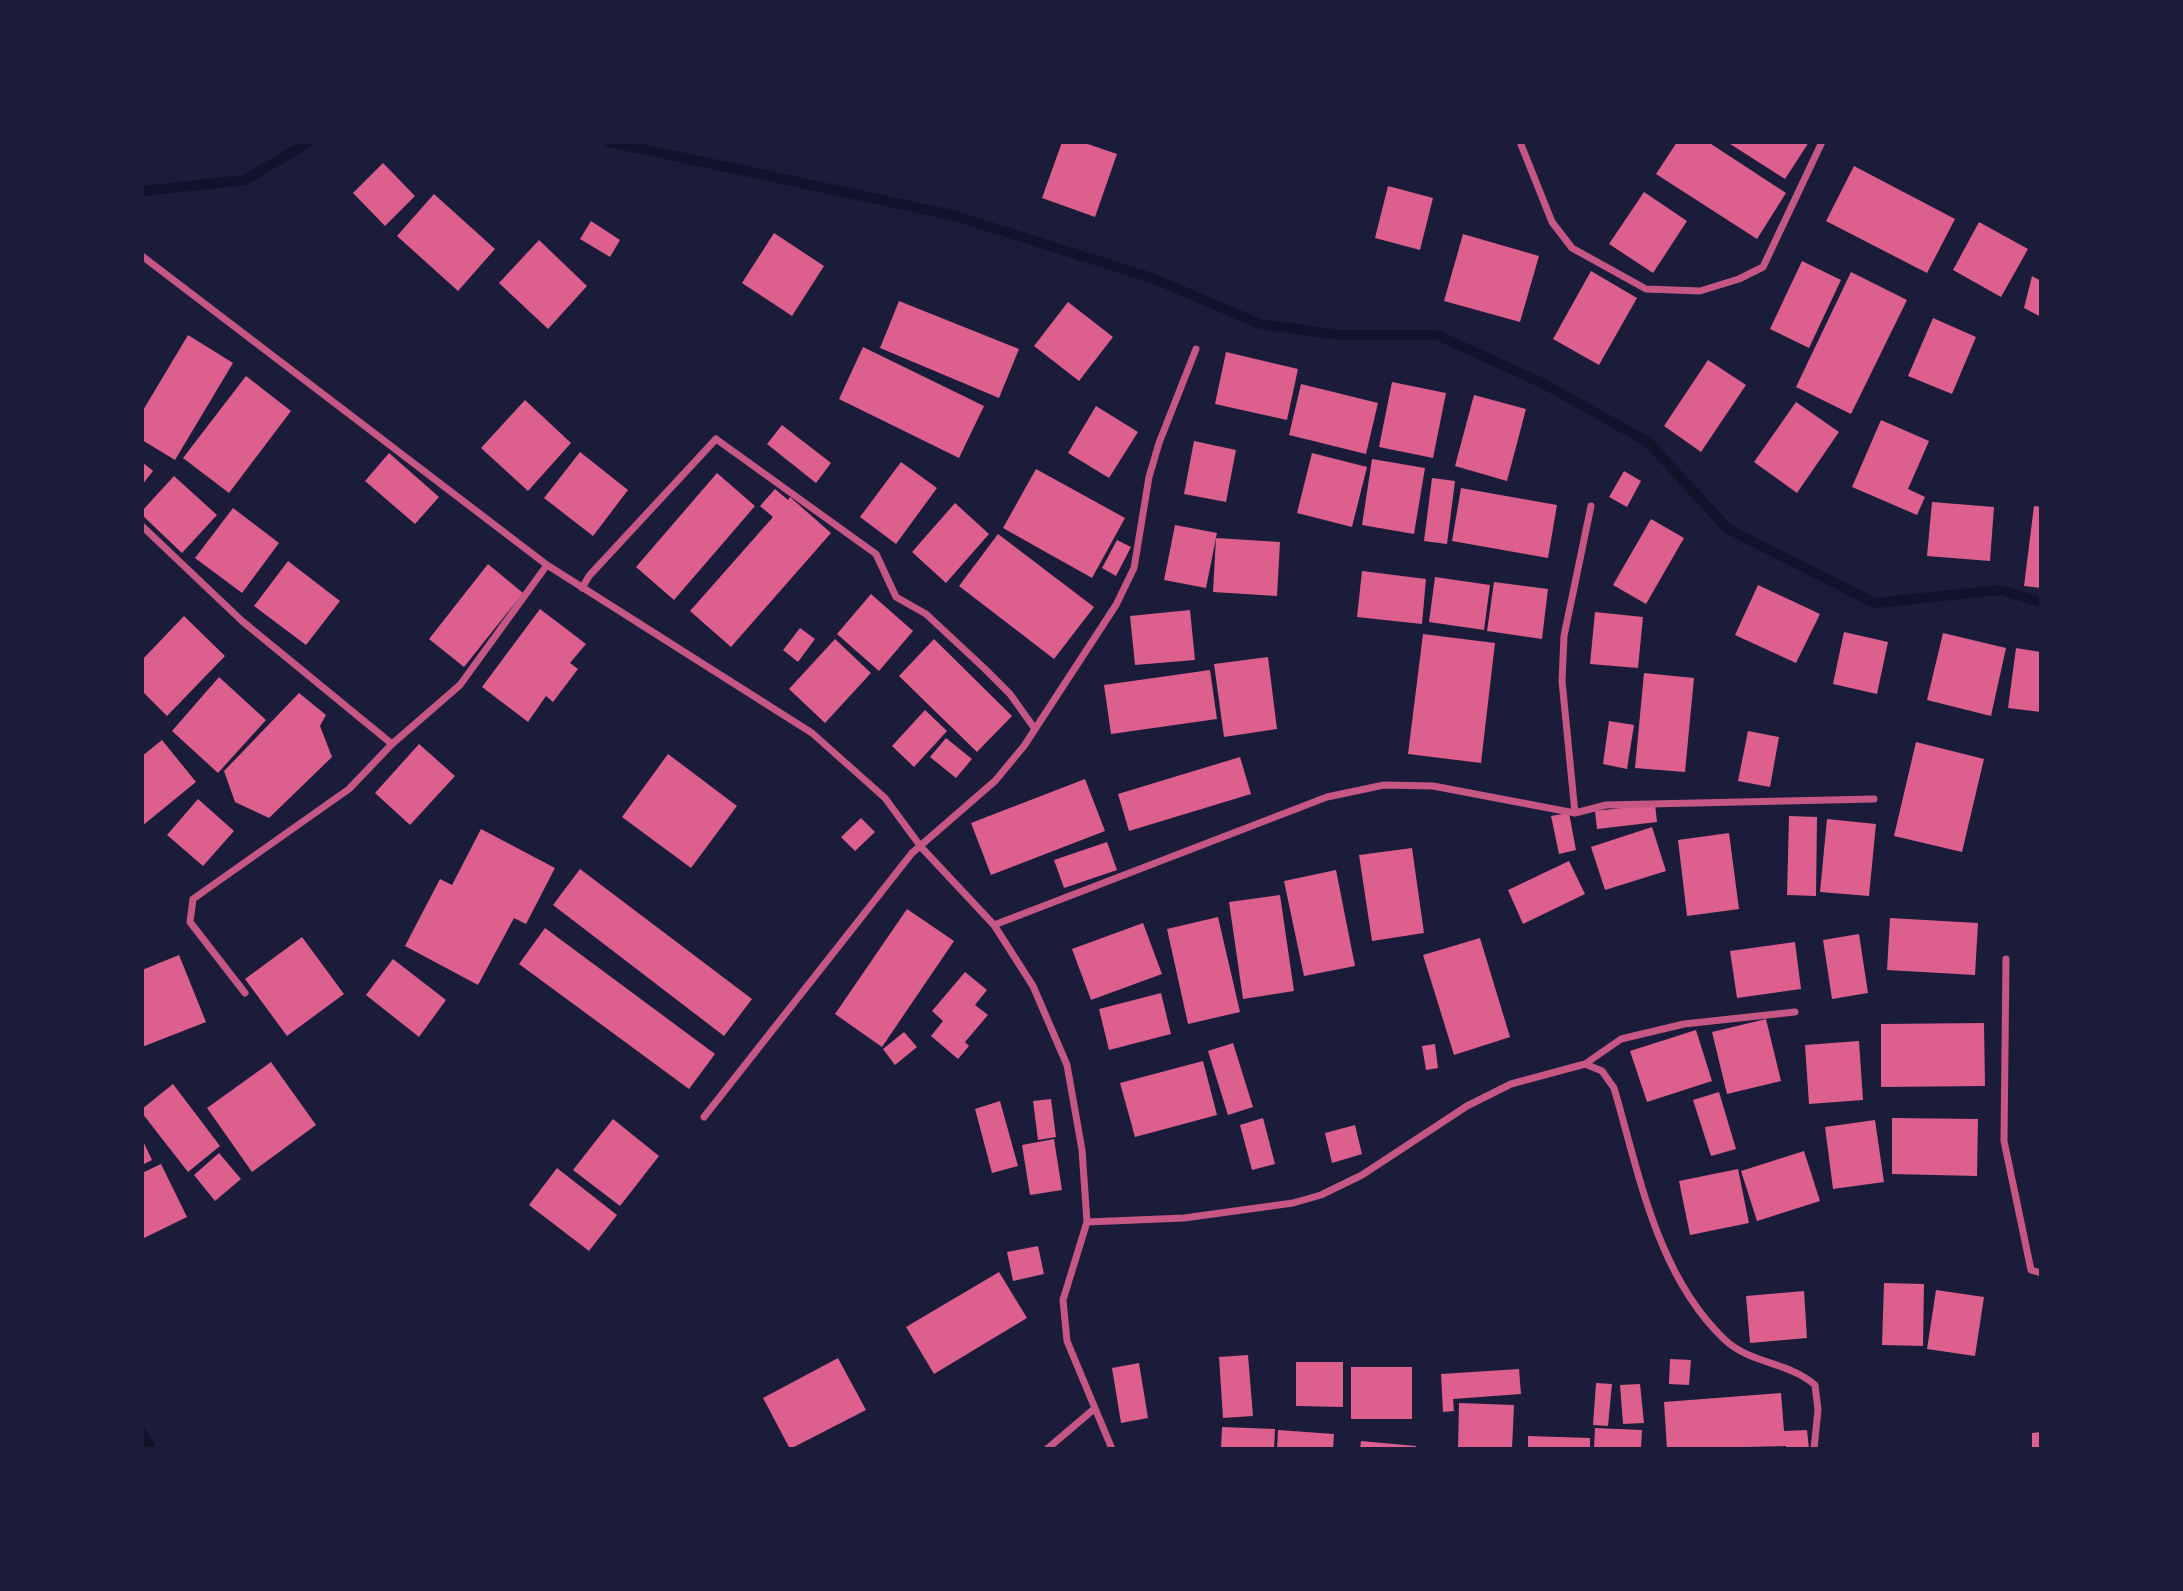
<!DOCTYPE html>
<html>
<head>
<meta charset="utf-8">
<style>
	body { margin:0 }
	#map { position:relative; width:2183px; height:1591px; overflow:hidden; background:#1b1b3a; font-family:"Fira Sans Condensed",sans-serif }
	canvas { display:block }
	.frame { position:absolute; inset:0; border:144px solid #1b1b3a; pointer-events:none }
</style>
</head>
<body>
<div id="map">
<canvas width="2183" height="1591"></canvas>
<div class="frame"></div>
</div>
<script>
const g = document.querySelector('canvas').getContext('2d');
g.lineJoin = 'round';
function trace(path, color, width, dash) {
  g.strokeStyle = color;
  g.lineWidth = width;
  g.lineCap = dash ? 'butt' : 'round';
  g.setLineDash(dash || []);
  g.stroke(path);
}
function paint(path, color) {
  g.fillStyle = color;
  g.fill(path, 'evenodd');
}
trace(new Path2D(`
	M609 142 952 215 1152 278 1260 324 1339 335H1437L1544 384 1648 442 1728 529 1875 603 2000 590 2041 602
	M142 191 245 180 309 142
	M142 1433 151 1449`), '#12122b', 10);
paint(new Path2D(`
	M1062 142H1082L1117 154 1095 217 1042 198Z
	M1677 142H1708L1786 193 1757 239 1656 174Z
	M1727 142H1809L1785 179Z
	M383 163 415 196 385 226 353 193Z
	M1854 166 1955 219 1927 273 1826 221Z
	M1388 186 1433 198 1420 250 1375 238Z
	M1644 192 1687 221 1653 273 1609 244Z
	M434 194 495 249 458 291 397 236Z
	M591 221 620 240 610 257 580 239Z
	M1979 222 2028 249 2001 297 1953 270Z
	M774 233 824 266 792 316 742 283Z
	M1463 234 1539 256 1520 322 1444 301Z
	M539 240 587 286 548 329 499 283Z
	M1802 261 1841 280 1809 348 1770 329Z
	M1591 271 1637 298 1599 365 1553 339Z
	M1851 272 1907 300 1851 414 1796 387Z
	M2032 276 2041 281V317L2024 308Z
	M899 301 1019 349 999 398 880 348Z
	M1068 302 1113 337 1079 381 1034 346Z
	M1933 318 1976 337 1952 394 1908 376Z
	M188 335 233 363 175 460 142 440V412Z
	M863 347 984 406 959 458 839 399Z
	M1226 352 1298 369 1287 420 1215 404Z
	M1708 360 1746 385 1701 452 1664 426Z
	M246 376 291 411 229 493 183 458Z
	M1392 382 1446 393 1433 458 1379 447Z
	M1301 384 1378 403 1366 454 1289 435Z
	M1474 395 1526 409 1507 481 1455 466Z
	M525 400 571 443 528 491 481 448Z
	M1796 402 1839 432 1797 493 1754 462Z
	M1096 406 1138 432 1109 478 1068 453Z
	M1881 420 1929 441 1908 489 1925 497 1917 515 1852 487Z
	M782 425 831 463 816 483 767 444Z
	M1194 441 1236 450 1226 502 1184 494Z
	M580 452 628 490 593 536 544 498Z
	M389 453 439 497 415 524 365 481Z
	M1312 453 1367 467 1352 527 1297 513Z
	M1372 459 1425 468 1414 534 1362 525Z
	M142 462 153 471 142 485Z
	M901 462 937 488 896 544 860 517Z
	M1036 469 1125 518 1092 578 1003 528Z
	M1624 471 1641 481 1627 507 1609 497Z
	M717 473 755 506 674 600 636 567Z
	M174 476 217 515 182 553 142 515V511Z
	M1432 478 1455 481 1447 544 1424 541Z
	M1461 488 1557 505 1548 558 1452 541Z
	M775 489 788 500 790 497 831 533 731 647 690 611 773 517 760 506Z
	M1932 502 1994 507 1990 561 1927 556Z
	M955 503 989 534 946 583 912 552Z
	M2034 506 2041 507V588L2024 586Z
	M233 508 279 543 242 593 195 558Z
	M1651 519 1684 538 1646 604 1613 585Z
	M1175 525 1217 533 1206 588 1164 580Z
	M998 534 1094 607 1054 659 959 586Z
	M1216 538 1280 542 1277 596 1213 592Z
	M1117 540 1131 547 1116 576 1102 568Z
	M288 561 340 601 306 645 254 606Z
	M488 564 523 593 464 667 429 639Z
	M1362 571 1426 579 1422 624 1357 617Z
	M1435 577 1490 585 1484 630 1429 622Z
	M1494 582 1548 589 1542 639 1487 631Z
	M1758 585 1820 614 1796 663 1735 635Z
	M871 594 913 631 879 671 837 634Z
	M540 609 586 644 570 663 578 669 553 702 546 696 528 722 482 687Z
	M1190 610 1195 660 1135 665 1130 616Z
	M1595 612 1643 617 1638 668 1590 664Z
	M184 616 225 656 167 716 142 691V660Z
	M800 628 815 639 798 662 783 650Z
	M1844 632 1888 642 1877 694 1833 684Z
	M1943 633 2006 648 1991 716 1927 700Z
	M1423 634 1495 643 1481 763 1408 754Z
	M835 639 871 673 825 723 789 689Z
	M934 639 1012 716 977 752 899 676Z
	M2016 648 2041 652V712L2008 708Z
	M1268 657 1277 729 1224 737 1214 664Z
	M1210 670 1217 719 1111 734 1104 685Z
	M1644 673 1694 678 1685 772 1635 768Z
	M219 677 266 720 218 773 172 731Z
	M299 693 326 715 320 726 332 757 269 818 235 802 224 771Z
	M925 710 947 731 914 767 892 746Z
	M1609 721 1634 725 1627 769 1603 764Z
	M1748 731 1779 737 1770 787 1738 781Z
	M946 738 972 759 956 778 930 757Z
	M162 740 196 782 142 826V756Z
	M1916 742 1984 759 1962 852 1894 836Z
	M419 744 455 776 410 825 375 793Z
	M668 754 737 806 691 868 622 817Z
	M1240 757 1251 794 1129 831 1118 794Z
	M1085 779 1105 831 991 875 971 823Z
	M198 799 234 831 203 866 167 835Z
	M1655 804 1657 822 1597 829 1595 811Z
	M1569 813 1576 850 1559 854 1551 816Z
	M1789 816 1817 817 1816 896 1787 895Z
	M861 818 875 832 855 851 841 837Z
	M1827 819 1876 824 1869 896 1820 892Z
	M1652 827 1666 871 1605 890 1591 847Z
	M481 829 555 868 526 924 514 918 478 985 405 946 440 879 452 885Z
	M1729 833 1739 909 1687 916 1678 840Z
	M1107 842 1117 870 1064 888 1054 860Z
	M1412 848 1424 933 1372 941 1359 855Z
	M1569 861 1585 894 1523 924 1508 890Z
	M580 869 752 999 724 1036 553 905Z
	M1336 870 1355 966 1304 976 1284 881Z
	M1280 895 1294 991 1243 999 1229 902Z
	M907 909 954 941 882 1047 835 1014Z
	M1218 917 1240 1012 1188 1024 1167 929Z
	M1890 918 1978 923 1975 975 1887 970Z
	M1143 923 1162 974 1091 1000 1072 949Z
	M545 928 715 1054 689 1089 519 964Z
	M1859 934 1868 993 1832 999 1823 940Z
	M302 937 344 994 287 1036 245 979Z
	M1480 938 1510 1037 1454 1055 1423 955Z
	M1795 942 1801 989 1737 998 1730 951Z
	M179 955 206 1022 142 1047V970Z
	M393 959 446 1000 419 1037 366 995Z
	M965 972 987 990 975 1005 988 1015 965 1042 969 1046 958 1059 931 1036 943 1021 932 1011Z
	M1161 993 1171 1034 1109 1050 1099 1009Z
	M1766 1019 1781 1081 1727 1094 1712 1032Z
	M1984 1023 1985 1086 1881 1087V1024Z
	M1696 1030 1712 1081 1647 1102 1630 1051Z
	M904 1032 917 1047 895 1065 883 1049Z
	M1859 1041 1863 1100 1809 1104 1805 1045Z
	M1233 1043 1253 1107 1228 1115 1208 1051Z
	M1435 1044 1438 1068 1426 1070 1422 1046Z
	M1203 1061 1217 1115 1135 1137 1120 1083Z
	M271 1062 316 1125 252 1172 207 1108Z
	M173 1084 220 1146 188 1172 142 1113V1109Z
	M1719 1092 1736 1149 1711 1156 1693 1100Z
	M1051 1099 1056 1137 1038 1140 1033 1101Z
	M1000 1101 1018 1166 992 1173 975 1109Z
	M1263 1118 1275 1164 1252 1170 1240 1125Z
	M1892 1118 1978 1119 1977 1176 1892 1174Z
	M613 1119 659 1156 620 1206 573 1170Z
	M1875 1120 1884 1182 1833 1189 1825 1127Z
	M1355 1125 1362 1154 1332 1163 1325 1133Z
	M142 1139 152 1160 142 1165Z
	M1054 1139 1062 1190 1030 1195 1022 1145Z
	M1804 1151 1820 1201 1757 1221 1741 1171Z
	M219 1153 241 1179 215 1201 194 1175Z
	M161 1164 187 1217 142 1239V1173Z
	M557 1168 617 1215 589 1251 529 1205Z
	M1738 1169 1749 1223 1690 1235 1679 1181Z
	M1038 1246 1044 1274 1013 1281 1007 1252Z
	M999 1272 1027 1318 934 1374 906 1327Z
	M1884 1283 1924 1284 1923 1346 1882 1345Z
	M1936 1290 1984 1297 1975 1356 1927 1349Z
	M1804 1291 1807 1338 1750 1343 1746 1296Z
	M1248 1355 1253 1416 1223 1418 1219 1357Z
	M838 1358 866 1410 790 1449 763 1398Z
	M1670 1359 1691 1360 1689 1385 1669 1384Z
	M1296 1362H1343V1407L1296 1406Z
	M1139 1363 1148 1418 1121 1423 1112 1368Z
	M1351 1367H1412V1419H1351Z
	M1519 1369 1521 1394 1453 1399 1454 1411 1443 1412 1441 1374Z
	M1596 1383 1612 1384 1608 1426 1593 1425Z
	M1640 1384 1644 1423 1623 1424 1620 1385Z
	M1781 1393 1784 1431 1807 1430 1809 1449H1786V1446L1667 1449 1664 1402Z
	M1459 1403 1514 1405 1512 1449H1458Z
	M1222 1427 1275 1429 1274 1449H1221Z
	M1595 1428 1642 1430 1641 1449H1594Z
	M1278 1430 1334 1434 1333 1449H1277Z
	M2041 1432V1449H2032V1433Z
	M1528 1436 1590 1438V1449H1528Z
	M1361 1441 1416 1446V1449H1360Z`), '#dd5f8e');
trace(new Path2D(`
	M1520 142 1552 222 1572 248 1646 289 1700 291 1739 279 1763 267 1822 142
	M142 256 547 565 812 733 885 798 921 847 994 925 1033 986 1067 1065 1082 1150 1087 1222 1063 1300 1067 1341 1112 1449
	M142 526 242 621 392 744
	M582 588 589 576 716 439 876 554 896 597 926 614 985 669 1010 694 1035 729
	M1575 813 1562 681 1564 636 1591 506
	M994 925 1327 797 1384 785 1433 786 1575 813 1606 805 1874 799
	M2006 959 2004 1141 2031 1270 2041 1273
	M245 993 190 922 193 899 349 789 392 744 460 685 547 565
	M1585 1064 1621 1039 1684 1024 1795 1012
	M704 1117 912 853 995 781 1024 746 1116 605 1134 568 1149 477 1159 443 1196 349
	M1087 1222 1184 1218 1293 1203 1321 1195 1362 1175 1467 1106 1511 1084 1585 1064 1602 1071 1614 1088C1639 1173 1657 1276 1725 1340 1751 1364 1789 1362 1815 1385L1818 1410 1814 1449
	M1047 1449 1094 1409`), '#c65784', 7);
</script>
</body>
</html>
